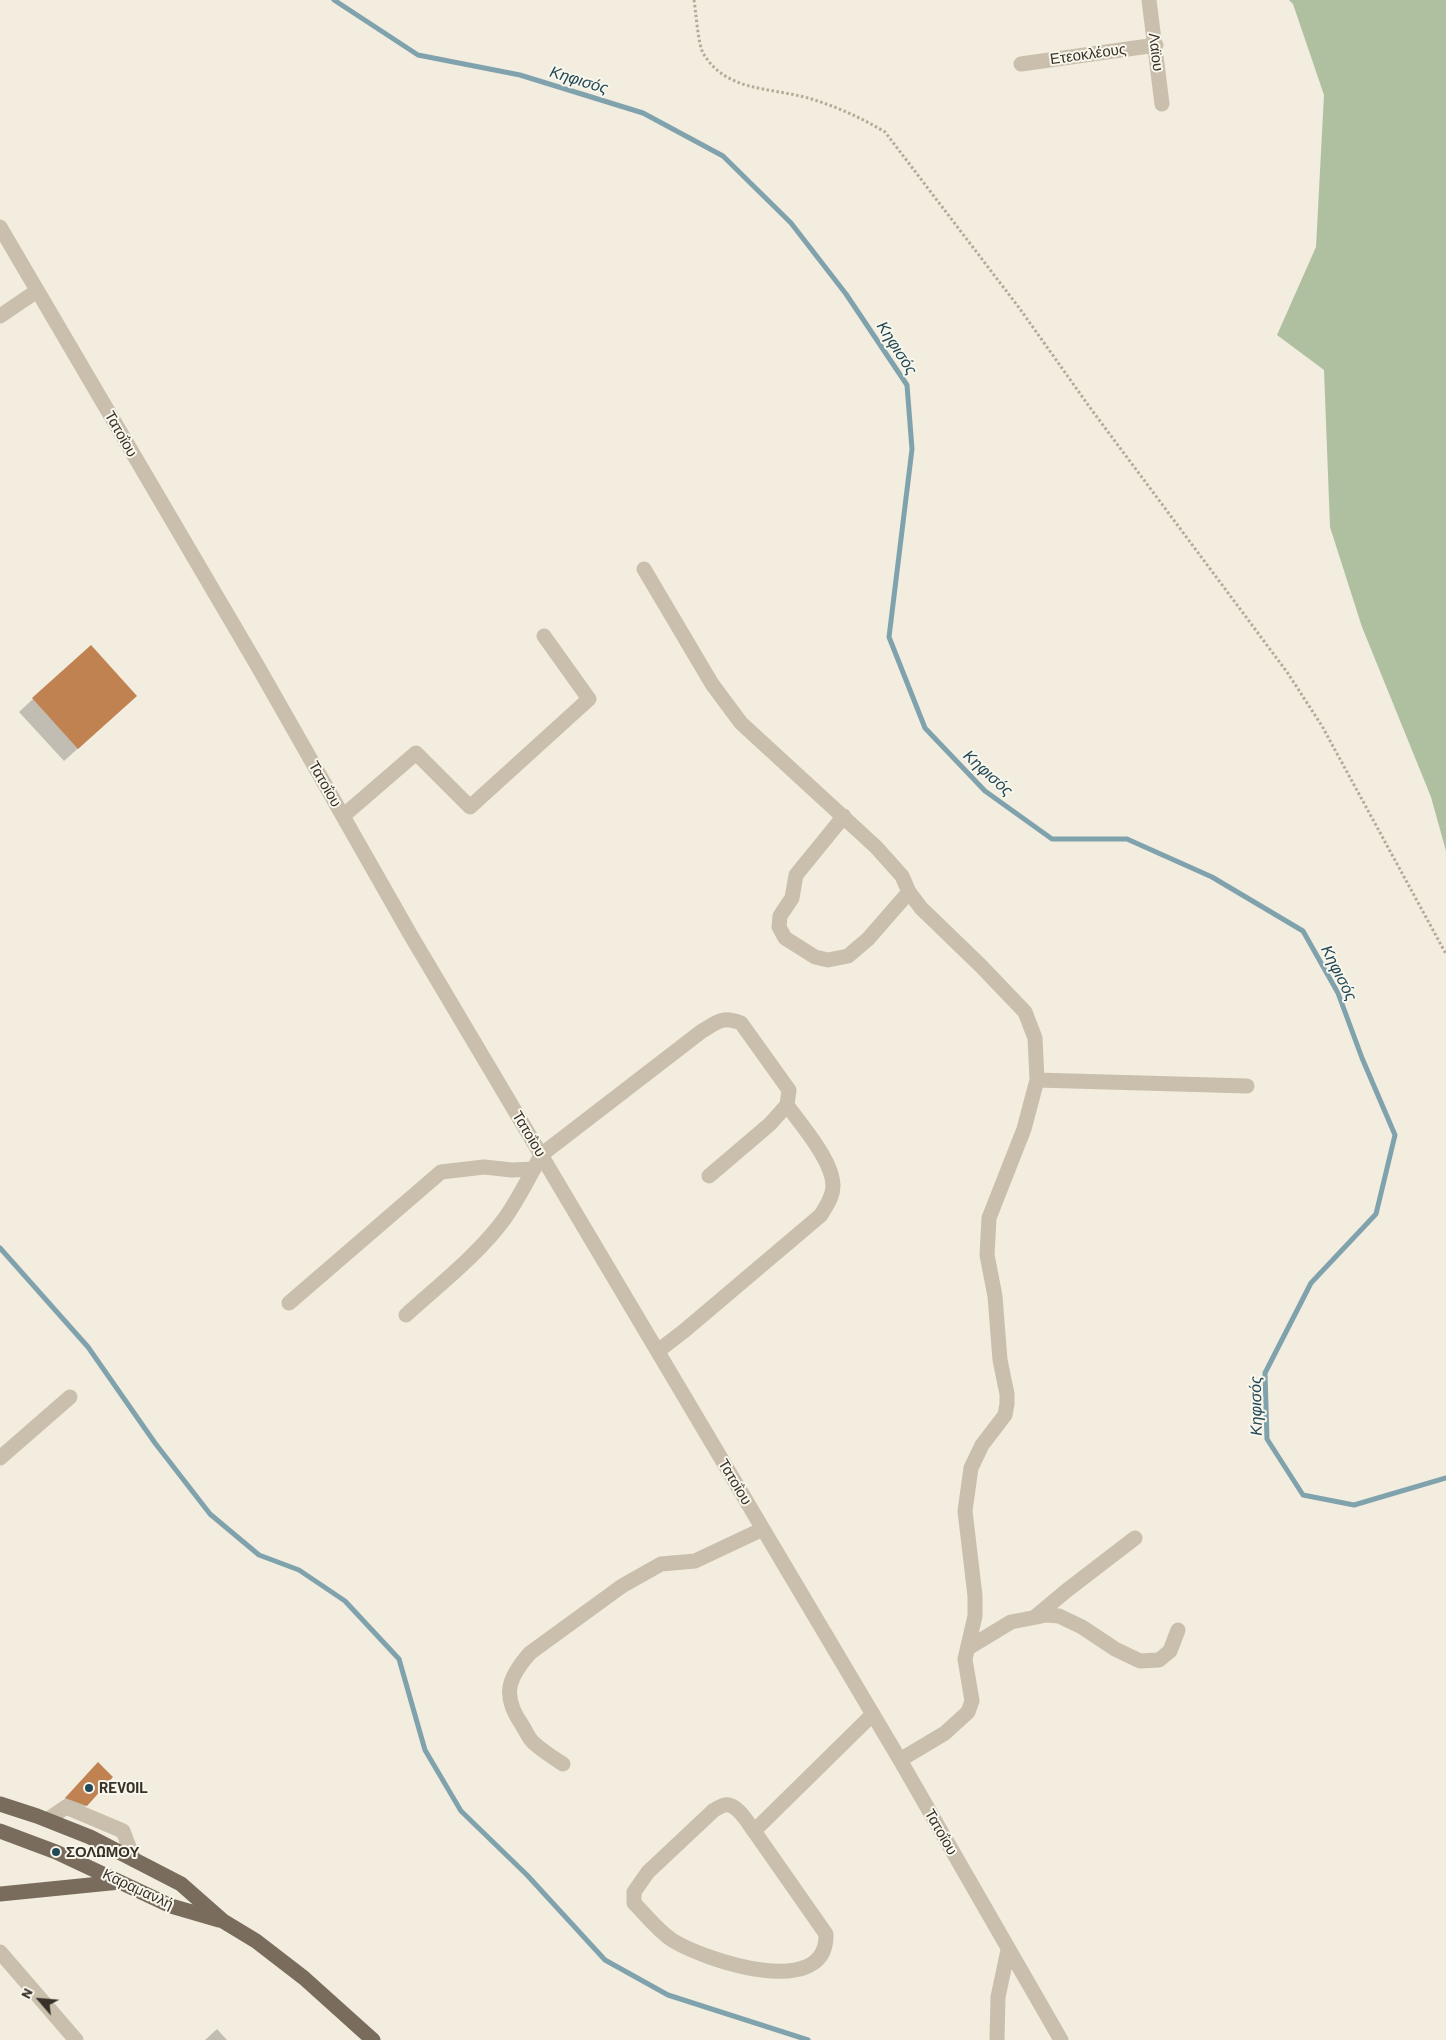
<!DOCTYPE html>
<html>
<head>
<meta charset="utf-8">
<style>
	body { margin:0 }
	#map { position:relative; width:1446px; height:2040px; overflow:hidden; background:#f2eddf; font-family:Barlow,sans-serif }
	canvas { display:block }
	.north { position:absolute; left:15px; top:1975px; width:50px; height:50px; -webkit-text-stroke:4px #f9f6ec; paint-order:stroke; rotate:297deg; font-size:14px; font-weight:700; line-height:20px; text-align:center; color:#38312a }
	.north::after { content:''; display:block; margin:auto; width:18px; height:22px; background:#38312a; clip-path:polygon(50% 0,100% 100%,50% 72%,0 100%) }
</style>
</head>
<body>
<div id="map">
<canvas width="1446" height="2040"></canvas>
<div class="north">N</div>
</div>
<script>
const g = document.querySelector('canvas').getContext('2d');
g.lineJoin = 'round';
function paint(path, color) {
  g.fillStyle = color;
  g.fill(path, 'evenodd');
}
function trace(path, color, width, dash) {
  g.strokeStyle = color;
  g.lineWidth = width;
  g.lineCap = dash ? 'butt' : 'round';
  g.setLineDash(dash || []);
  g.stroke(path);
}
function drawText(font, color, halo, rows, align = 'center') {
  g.font = font + ' Barlow,sans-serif';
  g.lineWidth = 4;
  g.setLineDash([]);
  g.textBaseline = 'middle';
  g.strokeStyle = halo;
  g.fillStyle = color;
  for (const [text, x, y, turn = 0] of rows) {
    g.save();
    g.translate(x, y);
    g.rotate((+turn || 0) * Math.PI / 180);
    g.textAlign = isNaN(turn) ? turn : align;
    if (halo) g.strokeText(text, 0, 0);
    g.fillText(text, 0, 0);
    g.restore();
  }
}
paint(new Path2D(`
	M1289 0H1446V851L1431 797 1362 627 1330 527 1324 370 1277 335 1316 247 1324 95 1293 4Z`), '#afc0a0');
paint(new Path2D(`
	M33 699 122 709 64 761 19 712Z
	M91 1770 86 1805 80 1812 60 1804Z
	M217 2029 227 2040H205Z`), '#0003');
trace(new Path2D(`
	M334 0 418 55 520 75 643 113 723 156 791 223 846 294 907 385 912 449 889 637 925 728 985 791 1052 839H1127L1212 877 1303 931 1338 993 1362 1058 1395 1135 1376 1214 1311 1283 1265 1373 1267 1439 1303 1495 1354 1505 1446 1478
	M0 1248 88 1347 155 1443 210 1514 259 1555 299 1570 345 1601 399 1659 425 1750 461 1811 527 1875 605 1960 668 1995 808 2040`), '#80a2ad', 5);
paint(new Path2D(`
	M91 645 137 696 78 749 32 698Z
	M98 1762 113 1777 87 1806 65 1798Z`), '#bf8250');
trace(new Path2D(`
	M694 0C696 12 698 44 703 53 726 92 769 87 808 98 835 106 860 117 885 132L1020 309 1091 409 1287 672 1322 726 1446 954`), '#b5aa96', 3, [2.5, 2.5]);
trace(new Path2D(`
	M1149 0 1162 104
	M1021 64 1156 45
	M0 227 257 665 410 934 900 1760 1061 2040
	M0 316 37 291
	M644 569 712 684 741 723 876 847 902 876 909 892 921 908 981 966 1025 1012 1035 1038 1037 1080 1024 1129 989 1218 987 1255 995 1296 1000 1360 1007 1394V1404L1005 1415 982 1445 971 1468 965 1511 975 1596V1616L965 1659 972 1701 968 1712 945 1733 900 1760
	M343 816 416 753 470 807 589 699 544 636
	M844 816 796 875 792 898 780 916 779 927 785 938 815 957 828 960 848 956 868 939 909 892
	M1037 1080 1247 1086
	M289 1303 441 1172 484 1167 512 1170 534 1169
	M406 1315C439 1285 479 1254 505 1218 519 1198 530 1176 541 1155L702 1031C719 1021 722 1016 741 1023L789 1090 787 1105 770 1124 709 1176
	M658 1351 684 1331 821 1215C826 1206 833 1197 833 1186 833 1161 802 1126 787 1105
	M0 1458 70 1397
	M1035 1617 1066 1591 1135 1538
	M968 1648 1011 1622 1047 1615 1059 1616 1082 1627 1115 1649 1140 1661 1159 1660 1170 1651 1178 1630
	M563 1764C554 1758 544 1752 535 1744 529 1740 526 1731 522 1725 502 1696 507 1679 530 1653L622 1586 661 1564 695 1561 763 1529
	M47 1820 66 1807 123 1831 134 1860
	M754 1831 826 1934C828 2002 704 1960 672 1940 657 1930 646 1915 634 1903V1892L648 1872 714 1810C717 1809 722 1805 725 1805 737 1803 748 1823 754 1831L873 1714
	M0 1952 76 2040
	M997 2040 998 1997 1008 1950`), '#c9bfac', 15);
trace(new Path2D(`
	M0 1804 37 1816 90 1837 181 1884 223 1921 256 1941 304 1978 373 2040
	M0 1831 56 1852 171 1906 219 1920
	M0 1894 120 1882`), '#796c5c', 15);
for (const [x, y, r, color] of [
	[89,1788,5,"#224957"],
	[56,1852,5,"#224957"]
]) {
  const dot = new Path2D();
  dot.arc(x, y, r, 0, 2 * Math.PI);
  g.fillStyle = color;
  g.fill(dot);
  trace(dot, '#f9f6ec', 2);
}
drawText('15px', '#38312a', '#f9f6ec', [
	["Λαϊου",1156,52,83],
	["Ετεοκλέους",1088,54,-8],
	["Τατοΐου",121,434,60],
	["Τατοΐου",325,784,60],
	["Τατοΐου",529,1134,59],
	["Τατοΐου",735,1482,59],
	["Τατοΐου",941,1832,60],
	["Καραμανλή",138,1889,25]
]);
drawText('bold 15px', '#38312a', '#f9f6ec', [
	["REVOIL",99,1788],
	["ΣΟΛΩΜΟΥ",66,1852]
], 'left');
drawText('italic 16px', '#224957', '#f9f6ec', [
	["Κηφισός",579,80,17],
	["Κηφισός",897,348,57],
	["Κηφισός",988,773,42],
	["Κηφισός",1339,973,63],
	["Κηφισός",1256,1406,-91]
]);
</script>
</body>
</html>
